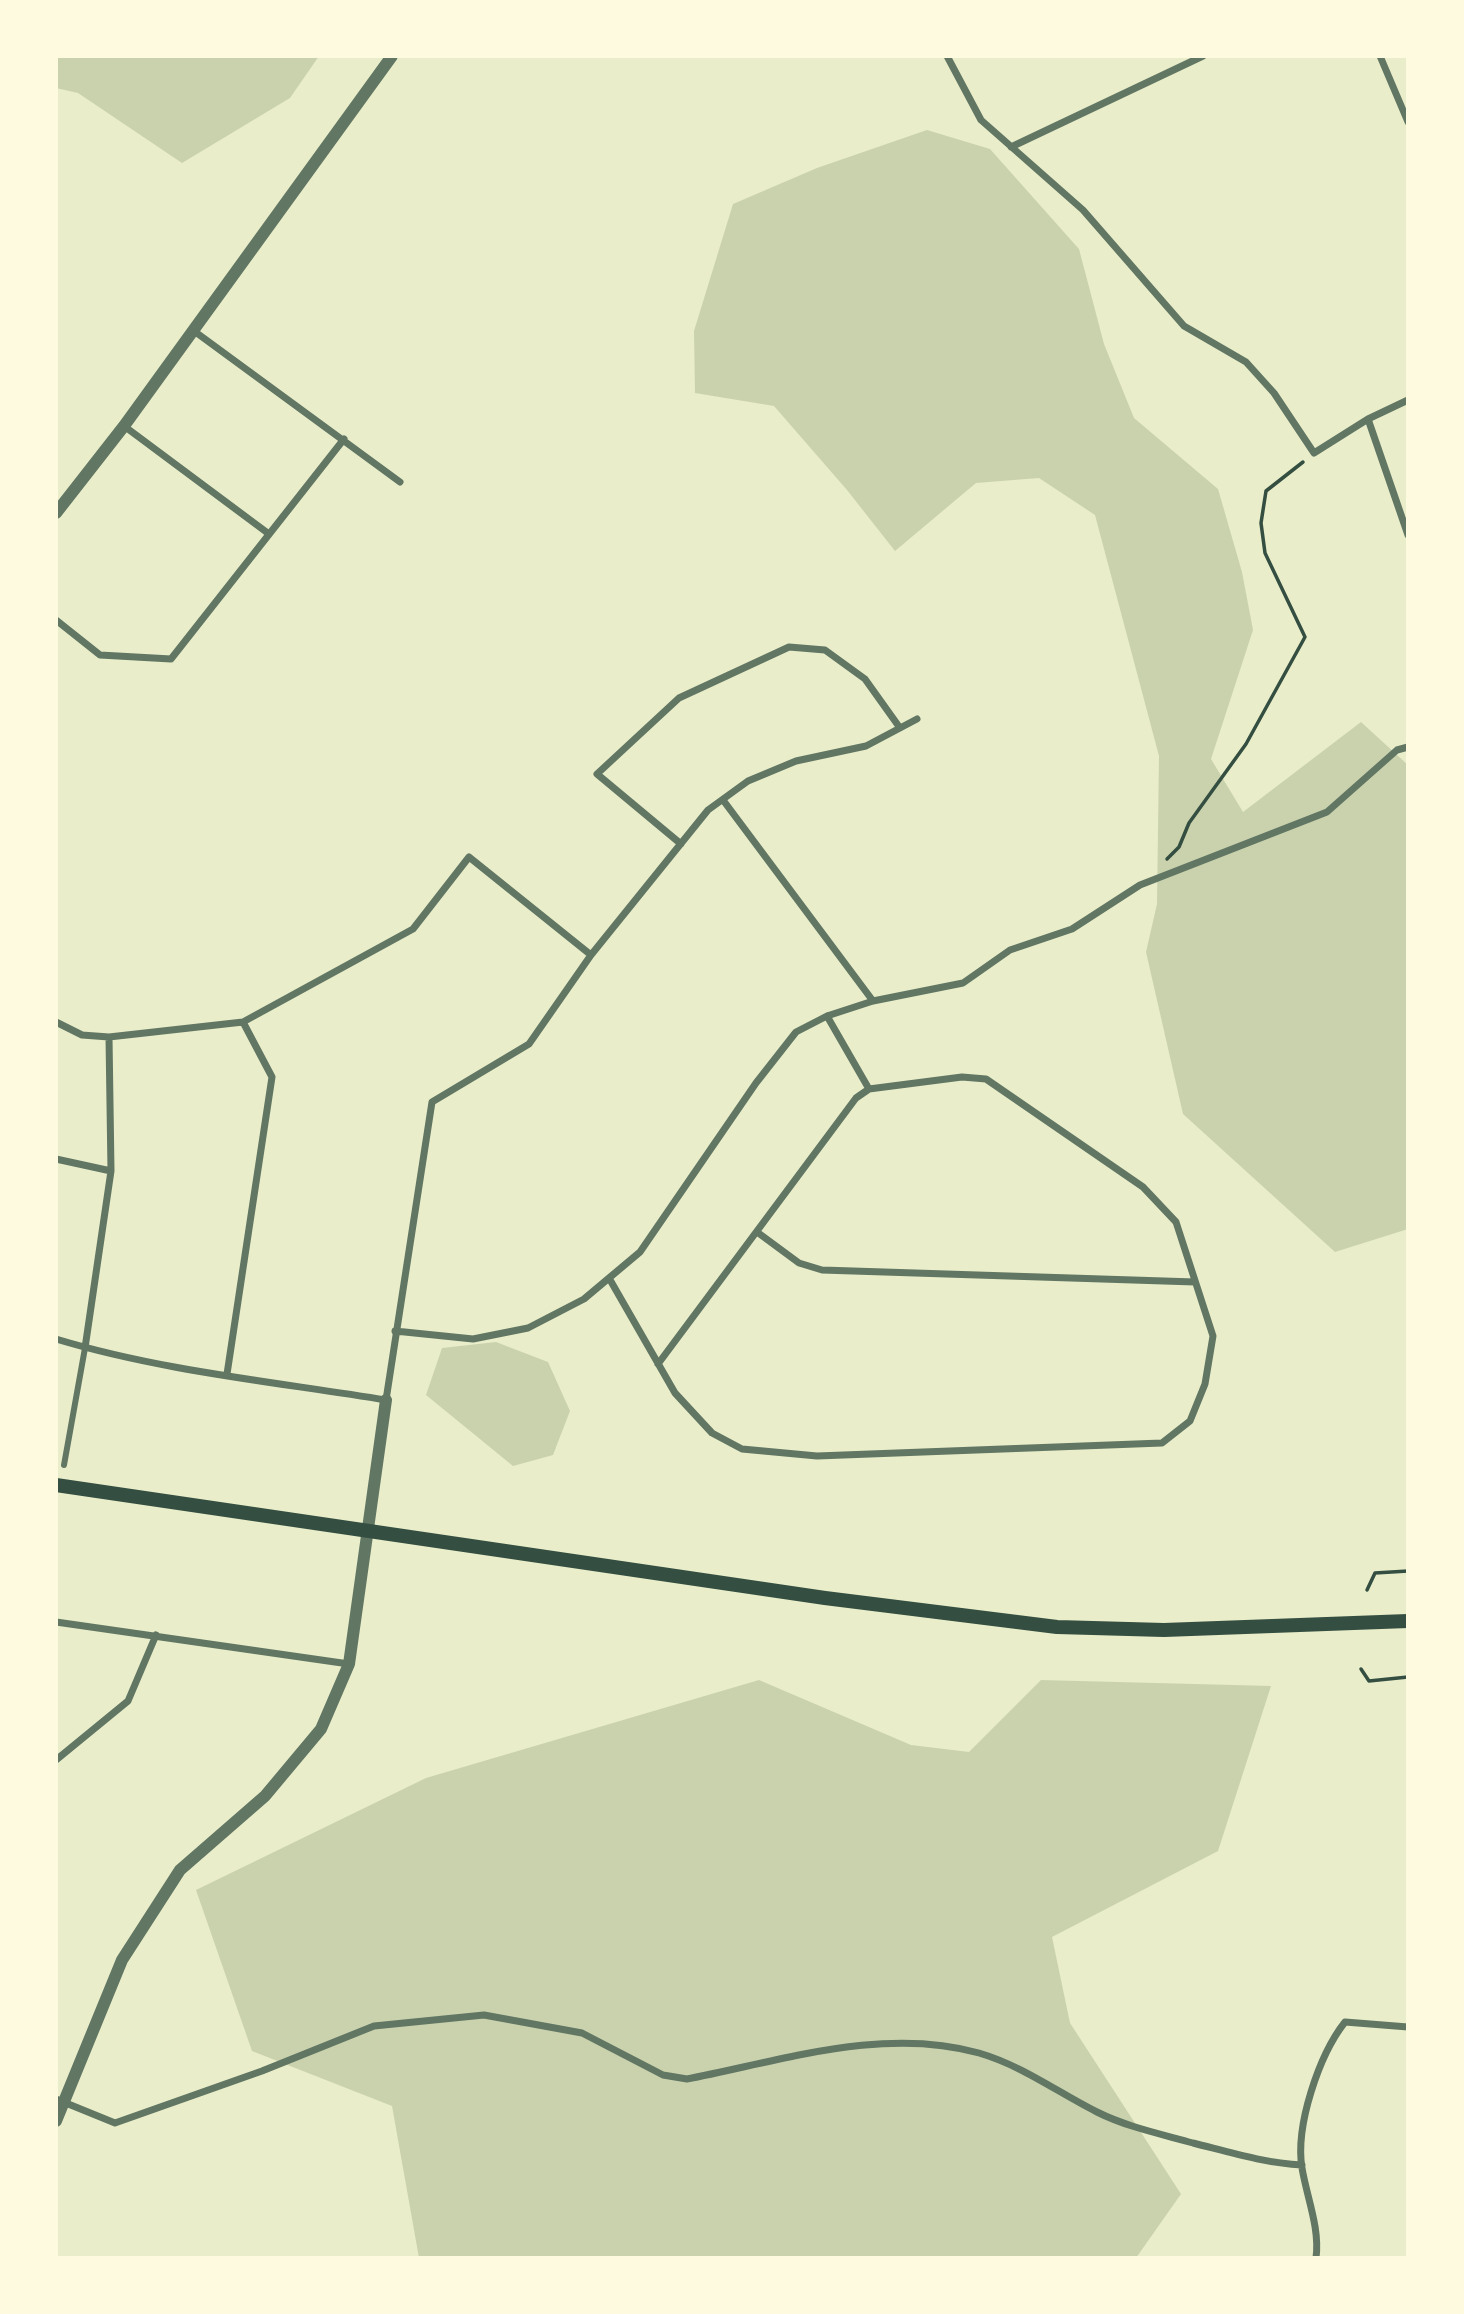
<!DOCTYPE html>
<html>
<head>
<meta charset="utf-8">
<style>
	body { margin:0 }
	#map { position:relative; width:1464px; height:2314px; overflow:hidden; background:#e9edc9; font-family:"Archivo Narrow",sans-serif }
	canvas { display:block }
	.frame { position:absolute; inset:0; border:58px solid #fefae0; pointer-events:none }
</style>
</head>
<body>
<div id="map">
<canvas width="1464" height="2314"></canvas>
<div class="frame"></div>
</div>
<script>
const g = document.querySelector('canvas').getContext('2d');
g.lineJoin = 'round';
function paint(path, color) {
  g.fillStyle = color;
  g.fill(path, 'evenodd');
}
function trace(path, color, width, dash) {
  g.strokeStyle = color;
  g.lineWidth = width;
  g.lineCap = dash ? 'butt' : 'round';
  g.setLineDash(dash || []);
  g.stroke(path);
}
paint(new Path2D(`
	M56 56H319L290 98 182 163 78 93 56 88Z
	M927 130 990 149 1079 249 1104 344 1134 418 1218 489 1242 572 1253 630 1211 759 1243 812 1361 722 1408 765V1229L1335 1252 1183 1114 1146 952 1157 904 1159 756 1095 515 1039 478 976 483 895 551 847 490 774 406 695 393 694 331 733 204 817 168Z
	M496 1342 548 1362 570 1411 553 1455 513 1466 426 1395 442 1348Z
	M759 1680 911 1745 969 1752 1041 1680 1271 1686 1218 1851 1052 1937 1070 2023 1181 2194 1136 2258H419L392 2106 252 2051 196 1890 426 1778Z`), '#cad2ad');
trace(new Path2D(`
	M1167 859 1179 847 1189 823 1246 744 1305 637 1265 553 1261 523 1266 491 1303 462
	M1367 1590 1375 1573 1408 1571
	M1361 1669 1369 1681 1408 1677`), '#344e41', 3.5);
trace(new Path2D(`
	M64 1465 85 1348`), '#617663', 6);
trace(new Path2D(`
	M947 56 981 120 1083 210 1184 326 1246 362 1274 393 1314 453 1368 419 1408 400
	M1380 56 1408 122
	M1011 147 1203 56
	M194 331 400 482
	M1368 419 1408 535
	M124 426 269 534
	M56 620 100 655 171 659 344 439
	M723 800 873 1001
	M681 844 597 774 679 698 789 647 825 650 865 679 900 728
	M827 1016 869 1089
	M56 1022 82 1035 109 1037 243 1022 413 929 469 857 591 955
	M56 1159 111 1171
	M757 1232 799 1263 822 1270 1195 1282
	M609 1278 675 1393 712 1433 742 1449 817 1456 1162 1443 1190 1421 1205 1384 1213 1336 1176 1222 1143 1187 986 1079 962 1077 869 1089 856 1098 658 1364
	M395 1331 473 1339 528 1328 584 1299 640 1252 756 1083 796 1032 827 1016 873 1001 963 983 1010 950 1072 929 1140 885 1327 812 1397 750 1408 747
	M56 1339C162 1371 276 1382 386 1400L432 1102 529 1044 591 955 708 810 748 781 796 761 866 746 917 719
	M85 1348 111 1171 109 1037
	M227 1374 272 1077 243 1022
	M56 1622 349 1664
	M56 1760 128 1701 156 1635
	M56 2099 115 2123 262 2071 374 2026 484 2015 582 2033 663 2075 687 2079C781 2061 883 2026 979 2053 1023 2066 1057 2092 1097 2112 1127 2127 1161 2134 1193 2143 1229 2152 1264 2163 1302 2165
	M1316 2258C1320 2228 1307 2198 1302 2168 1295 2126 1319 2055 1345 2022L1408 2027`), '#617663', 7);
trace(new Path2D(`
	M56 513 124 426 392 56
	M56 2121 122 1960 180 1870 265 1796 321 1729 349 1664 386 1400`), '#617663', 12);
trace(new Path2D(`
	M56 1485 825 1598 1057 1627 1164 1630 1408 1621`), '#344e41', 14);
</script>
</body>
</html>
